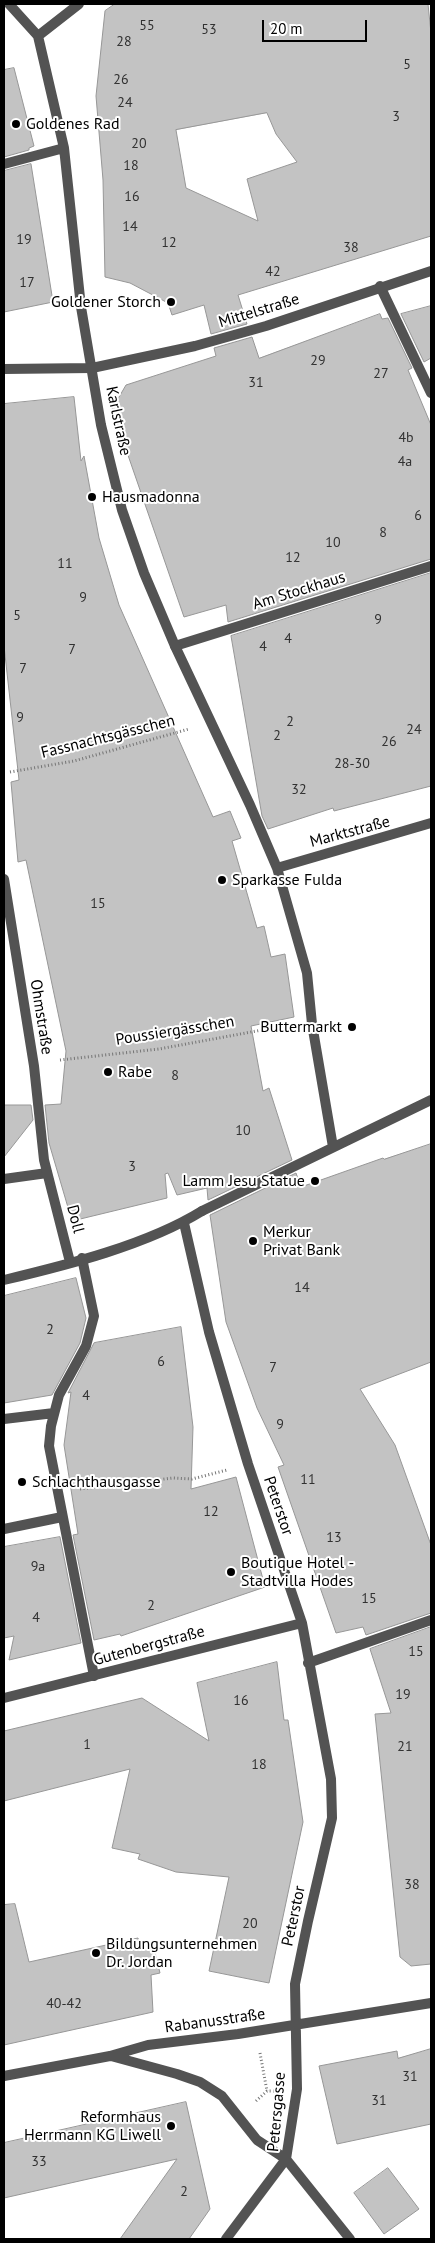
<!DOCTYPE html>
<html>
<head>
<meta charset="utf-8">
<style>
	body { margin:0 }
	#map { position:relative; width:435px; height:2243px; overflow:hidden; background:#fff; font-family:"PT Sans",sans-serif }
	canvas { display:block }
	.frame { position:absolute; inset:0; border:5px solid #000; pointer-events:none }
	.scale { position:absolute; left:262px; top:20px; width:105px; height:22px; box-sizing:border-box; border:2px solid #000; border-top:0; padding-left:6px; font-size:15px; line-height:18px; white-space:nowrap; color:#000; -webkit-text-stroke:4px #fff; paint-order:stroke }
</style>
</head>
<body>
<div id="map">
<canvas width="435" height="2243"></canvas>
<div class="frame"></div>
<div class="scale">20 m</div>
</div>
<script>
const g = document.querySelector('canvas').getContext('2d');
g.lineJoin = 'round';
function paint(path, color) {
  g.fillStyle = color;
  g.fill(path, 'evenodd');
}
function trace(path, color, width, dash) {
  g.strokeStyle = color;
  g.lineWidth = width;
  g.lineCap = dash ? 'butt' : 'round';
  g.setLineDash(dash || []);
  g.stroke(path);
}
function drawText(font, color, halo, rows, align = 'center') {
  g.font = font + ' "PT Sans",sans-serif';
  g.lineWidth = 4;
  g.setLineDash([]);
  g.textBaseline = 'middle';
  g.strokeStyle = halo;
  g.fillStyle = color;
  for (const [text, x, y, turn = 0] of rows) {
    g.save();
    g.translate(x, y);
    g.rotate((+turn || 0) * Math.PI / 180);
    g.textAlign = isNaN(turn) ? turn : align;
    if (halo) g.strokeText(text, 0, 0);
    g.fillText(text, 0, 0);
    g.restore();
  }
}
const building = new Path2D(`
	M115 4H428L431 33V236L238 295 247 324 211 334 204 305 172 315 168 303 130 283 105 277 103 180 96 96 105 11ZM267 113 276 134 297 162 247 179 258 221 186 188 176 130Z
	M14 68 34 146 29 148V150L4 157V70Z
	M31 164 53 302 4 312V171Z
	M431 306V358L424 362 401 314Z
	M380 314 382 319 388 318 412 368 408 370 431 425V559L228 622 226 605 184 617 112 409 126 385 216 356 214 348 252 337 259 358Z
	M74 397 81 461 84 456 99 538 119 605 213 817 230 811 241 838 232 841 257 928 264 926 271 957 285 954 294 1017 251 1026 263 1091 269 1088 292 1160 208 1200 207 1188 177 1195 168 1173 165 1174 167 1198 72 1221 49 1143 45 1105 61 1104 66 1051 26 860 18 862 11 782 19 780 4 646V404Z
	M431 573V786L334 811 333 808 268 829 262 816 231 636Z
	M4 1105H31L33 1120 4 1157Z
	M431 1144V1362L360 1389 395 1445 431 1545V1613L366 1635 363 1627 336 1633 278 1467 284 1465 257 1408 226 1322 210 1215 296 1173 301 1187 383 1158 384 1159Z
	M76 1278 86 1318 80 1343 52 1395 4 1403V1296Z
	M181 1327 193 1427 191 1489 236 1477 265 1587 121 1636 120 1634 94 1640 73 1535 78 1534 64 1445 71 1392 68 1393 94 1343Z
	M60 1537 81 1643 9 1660 14 1636 4 1638V1547Z
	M431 1627V1964L411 1966 400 1957 375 1714 391 1713 370 1649Z
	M277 1662 284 1720H288L303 1822 269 1983 209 1971 229 1877 176 1872 138 1859 140 1854 112 1848 130 1769 4 1801V1731L142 1698 209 1741 197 1683Z
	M15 1904 29 1962 138 1938 140 1948 153 1945 160 1973 151 1975 153 2012 4 2045V1905Z
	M431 2049V2124L337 2144 319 2066 397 2051 398 2058Z
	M186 2102 210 2209 189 2239H120L177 2159 4 2198V2143Z
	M388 2168 419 2209 384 2234 354 2193Z`);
paint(building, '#c3c3c3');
trace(building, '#979797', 1);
trace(new Path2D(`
	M10 772 74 761 189 729
	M60 1060 159 1049 289 1025
	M80 1489 173 1478 192 1479 227 1470
	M260 2053 267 2091
	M256 2101 267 2091H274`), '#757575', 3, [1, 2.5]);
trace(new Path2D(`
	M380 286 431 393
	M175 646 431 566
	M82 1258 94 1316 86 1346 59 1395 51 1426 49 1446 94 1676
	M4 1419 54 1413`), '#535353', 10);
trace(new Path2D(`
	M9 4 38 36 64 148 81 307 101 425 122 510 144 573 175 646 250 805 277 868 307 973 312 1024 333 1147
	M38 36 79 4
	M4 164 64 148
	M277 868 431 823
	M4 1179 47 1173
	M202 1211 431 1100
	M4 1529 62 1517`), '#535353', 10);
trace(new Path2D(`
	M4 369 92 368 195 346 266 326 431 271
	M4 879 34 1066 44 1160 70 1262
	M184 1223 209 1332 248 1464 302 1623 331 1779 332 1818 308 1921 295 1984 297 2089 286 2159 226 2239
	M4 1280C67 1265 147 1245 202 1211
	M308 1663 431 1620
	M4 1698 302 1623
	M111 2056 177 2074 200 2082 222 2096 257 2140 286 2159 350 2239
	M4 2076 110 2056 148 2045 238 2034 431 2003`), '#535353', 10);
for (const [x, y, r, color] of [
	[16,124,5,"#000"],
	[171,302,5,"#000"],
	[92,497,5,"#000"],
	[222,880,5,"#000"],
	[352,1027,5,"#000"],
	[108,1072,5,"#000"],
	[315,1181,5,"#000"],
	[253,1241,5,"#000"],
	[22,1482,5,"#000"],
	[231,1572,5,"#000"],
	[96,1953,5,"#000"],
	[171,2126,5,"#000"]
]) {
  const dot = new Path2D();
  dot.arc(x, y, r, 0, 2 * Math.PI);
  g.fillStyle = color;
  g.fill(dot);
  trace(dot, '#fff', 2);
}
drawText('14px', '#313131', null, [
	["55",147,26],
	["53",209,30],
	["28",124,42],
	["5",407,65],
	["26",121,80],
	["24",125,103],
	["3",396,117],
	["20",139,144],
	["18",131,166],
	["16",132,197],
	["14",130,227],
	["19",24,240],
	["12",169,243],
	["38",351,248],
	["42",273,272],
	["17",27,283],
	["29",318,361],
	["27",381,374],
	["31",256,383],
	["4b",406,438],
	["4a",405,462],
	["6",418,516],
	["8",383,533],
	["10",333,543],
	["12",293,558],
	["11",65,564],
	["9",83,598],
	["5",17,616],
	["9",378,620],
	["4",288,639],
	["4",263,647],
	["7",72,650],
	["7",23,669],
	["9",20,718],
	["2",290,722],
	["24",414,730],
	["2",277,736],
	["26",389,742],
	["28-30",352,764],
	["32",299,790],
	["15",98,904],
	["8",175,1076],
	["10",243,1131],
	["3",132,1167],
	["14",302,1288],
	["2",50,1330],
	["6",161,1362],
	["7",273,1368],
	["4",86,1396],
	["9",280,1425],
	["11",308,1480],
	["12",211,1512],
	["13",334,1538],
	["9a",38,1567],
	["15",369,1599],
	["2",151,1606],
	["4",36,1618],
	["15",416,1652],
	["19",403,1695],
	["16",241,1701],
	["1",87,1745],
	["21",405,1747],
	["18",259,1765],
	["38",412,1885],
	["20",250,1924],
	["40-42",64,2004],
	["31",410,2077],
	["31",379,2101],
	["33",39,2162],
	["2",184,2192]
]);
drawText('16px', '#000', '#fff', [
	["Goldenes Rad",26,124],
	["Goldener Storch",161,302,"right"],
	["Hausmadonna",102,497],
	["Sparkasse Fulda",232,880],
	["Buttermarkt",342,1027,"right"],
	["Rabe",118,1072],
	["Lamm Jesu Statue",305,1181,"right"],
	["Merkur",263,1232],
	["Privat Bank",263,1250],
	["Schlachthausgasse",32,1482],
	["Boutique Hotel -",241,1563],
	["Stadtvilla Hodes",241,1581],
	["Bildungsunternehmen",106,1944],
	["Dr. Jordan",106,1962],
	["Reformhaus",161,2117,"right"],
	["Herrmann KG Liwell",161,2135,"right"]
], 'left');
drawText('16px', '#000', '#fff', [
	["Mittelstraße",259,311,-17],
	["Karlstraße",118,421,78],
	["Am Stockhaus",299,591,-17],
	["Fassnachtsgässchen",108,737,-14],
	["Marktstraße",350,832,-15],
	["Ohmstraße",41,1017,81],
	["Poussiergässchen",175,1031,-9],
	["Doll",75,1219,75],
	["Peterstor",278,1506,71],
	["Gutenbergstraße",149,1646,-15],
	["Peterstor",294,1916,-78],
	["Rabanusstraße",215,2021,-8],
	["Petersgasse",277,2112,-85]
]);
</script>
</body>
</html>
